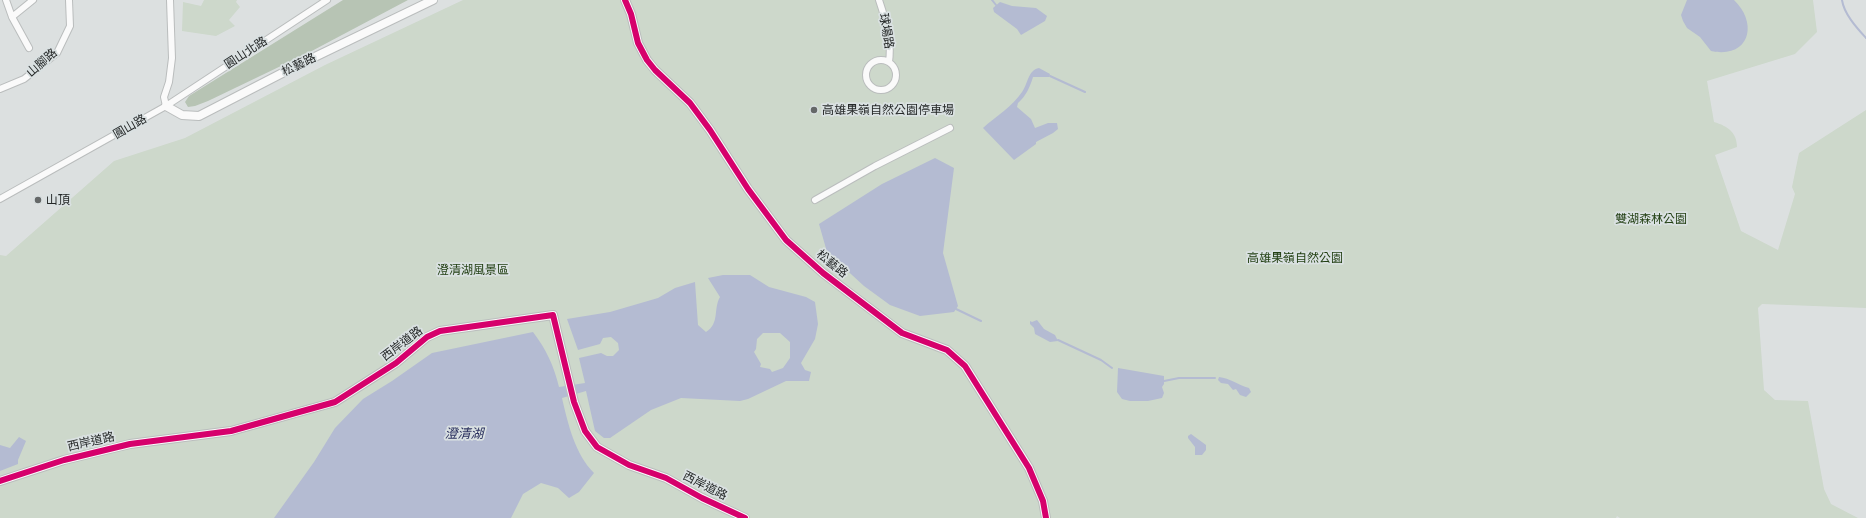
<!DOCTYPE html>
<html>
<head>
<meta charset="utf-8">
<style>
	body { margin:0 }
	canvas { display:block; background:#dce0e0 }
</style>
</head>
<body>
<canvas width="1866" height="518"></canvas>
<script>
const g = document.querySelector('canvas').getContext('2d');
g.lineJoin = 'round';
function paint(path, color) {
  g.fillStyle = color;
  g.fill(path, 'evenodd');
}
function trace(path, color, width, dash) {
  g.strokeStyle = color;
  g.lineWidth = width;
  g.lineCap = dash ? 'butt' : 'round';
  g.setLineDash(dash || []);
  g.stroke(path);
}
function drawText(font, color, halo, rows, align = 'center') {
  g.font = font + ' "Work Sans","Noto Sans TC",sans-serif';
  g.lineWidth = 3.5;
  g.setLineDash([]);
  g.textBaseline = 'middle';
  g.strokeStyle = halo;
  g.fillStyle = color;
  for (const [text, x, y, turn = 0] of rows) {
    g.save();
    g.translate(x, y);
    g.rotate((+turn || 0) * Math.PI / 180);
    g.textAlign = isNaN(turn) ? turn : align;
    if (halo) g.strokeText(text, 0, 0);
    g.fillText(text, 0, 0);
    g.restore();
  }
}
paint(new Path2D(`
	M204 0H237L236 2 240 7 229 20 235 26 216 36 182 31 183 2 201 6Z
	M463 0H1813L1817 32 1795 54 1707 81 1714 122C1728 126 1737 133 1737 147L1715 155 1741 231 1778 250 1795 194 1792 187 1799 153 1866 110V308L1762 304 1758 308 1764 390 1775 400 1808 401 1824 489 1831 504 1858 518H1620L1617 516 1616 518H0V255L6 256 114 161 185 138 325 65Z`), '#cdd8cb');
paint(new Path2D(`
	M343 0H408L308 53 208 101 195 106 188 107 185 102 189 96Z`), '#b7c4b4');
paint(new Path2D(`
	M1687 0H1734C1759 24 1749 59 1711 51L1700 37 1687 28 1683 21 1681 15Z
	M1000 2 1012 6 1036 8 1047 16 1045 21 1021 35 1017 29 994 12 993 8Z
	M1039 68 1050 74 1049 77H1033C1030 87 1026 96 1018 103L1017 107 1031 119 1035 128 1048 123H1057L1058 129 1053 133 1036 142V144L1014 160 983 128C995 117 1013 106 1022 92 1028 84 1028 70 1039 68Z
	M935 158 954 168 943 253 958 306 954 312 920 316 890 305 864 286 827 252 819 224 882 184Z
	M723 275H750L769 287 806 297 815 302 818 324 815 339 801 363 805 370 811 372 809 381H786L748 399 740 401 681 398 651 410 610 438H604L595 431 586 391 562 398C568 424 575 454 594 473L579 492 569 498 558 488 541 483 523 494 511 518H274L314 462 335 428 363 399 392 381 432 353 533 332C546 349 554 366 559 387L585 383 579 358 601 353 607 356H613L619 350 618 343 611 337 603 338 600 344 578 350 567 319 610 312 658 298 675 288 695 282 698 325 706 332C720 323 713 309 720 297L708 278ZM763 333H780L790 342V358L783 368 772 372 770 369 760 367 761 364 754 352 756 349 757 339Z
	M1037 320 1044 329 1055 335 1058 341 1050 342 1035 334 1034 328 1030 324V321L1032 322Z
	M1118 368 1164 376V384L1162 387 1164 393 1162 398 1148 401H1130L1122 399 1117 392Z
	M1219 377C1230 378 1238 385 1249 388L1251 392 1246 397 1240 395 1236 389 1233 390 1228 384 1221 383 1218 380Z
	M1191 434 1206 445V450L1202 455H1195V447L1188 438V436Z
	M19 437 26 441 18 460V464L0 471V445L10 448Z`), '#b4bbd2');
trace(new Path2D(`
	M992 0 996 5
	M1842 0C1844 14 1857 28 1866 38
	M1050 76 1085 92
	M956 309 981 321
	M1058 340 1101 360 1112 368
	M1164 381 1179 378H1215`), '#b4bbd2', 2);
const minor = new Path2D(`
	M6 0 12 17 29 48
	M879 0C886 21 892 40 889 62
	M12 17 33 0
	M866 75a15 15 0 1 1 30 0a15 15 0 1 1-30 0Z
	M0 89 24 79 57 53 70 26 69 0
	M166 106 164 97 169 82 172 58 170 0
	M0 199 166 106 327 0
	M815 200 875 166 950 128`);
const tertiary = new Path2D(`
	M625 0 631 14 638 43 647 60 655 70 690 103 710 130 748 189 786 240 823 273 902 333 947 350 965 366 1029 468 1043 501 1046 518
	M166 106 182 115 199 116 294 67 433 0
	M0 481 64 460 130 444 231 431 335 402 396 363 427 337 440 331 553 315 574 402 585 431 597 447 629 465 666 478 702 498 745 518`);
trace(minor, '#babdbd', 8);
trace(tertiary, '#babdbd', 10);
trace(minor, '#fafafa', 6);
trace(tertiary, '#fafafa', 8);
trace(new Path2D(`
	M625 0 631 14 638 43 647 60 655 70 690 103 710 130 748 189 786 240 823 273 902 333 947 350 965 366 1029 468 1043 501 1046 518
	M0 481 64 460 130 444 231 431 335 402 396 363 427 337 440 331 553 315 574 402 585 431 597 447 629 465 666 478 702 498 745 518`), '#d6006c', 6);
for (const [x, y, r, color] of [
	[814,110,4,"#656868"],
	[38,200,4,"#656868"]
]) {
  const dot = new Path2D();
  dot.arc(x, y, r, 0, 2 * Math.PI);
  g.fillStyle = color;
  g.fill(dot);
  trace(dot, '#dae1e2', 1.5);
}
drawText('12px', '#252828', '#dae1e2', [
	["球場路",886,31,80],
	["圓山北路",246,53,-33],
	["山腳路",42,63,-41],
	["松藝路",299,65,-26],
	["圓山路",130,127,-30],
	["松藝路",832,264,39],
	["西岸道路",402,344,-37],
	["西岸道路",91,442,-13],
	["西岸道路",705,486,27]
]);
drawText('12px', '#252828', '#dae1e2', [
	["高雄果嶺自然公園停車場",822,110],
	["山頂",46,200]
], 'left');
drawText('12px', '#234014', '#dae1e2', [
	["雙湖森林公園",1651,219],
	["高雄果嶺自然公園",1295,258],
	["澄清湖風景區",473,270]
]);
drawText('italic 13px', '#2c325f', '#dae1e2', [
	["澄清湖",464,434]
]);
</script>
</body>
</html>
